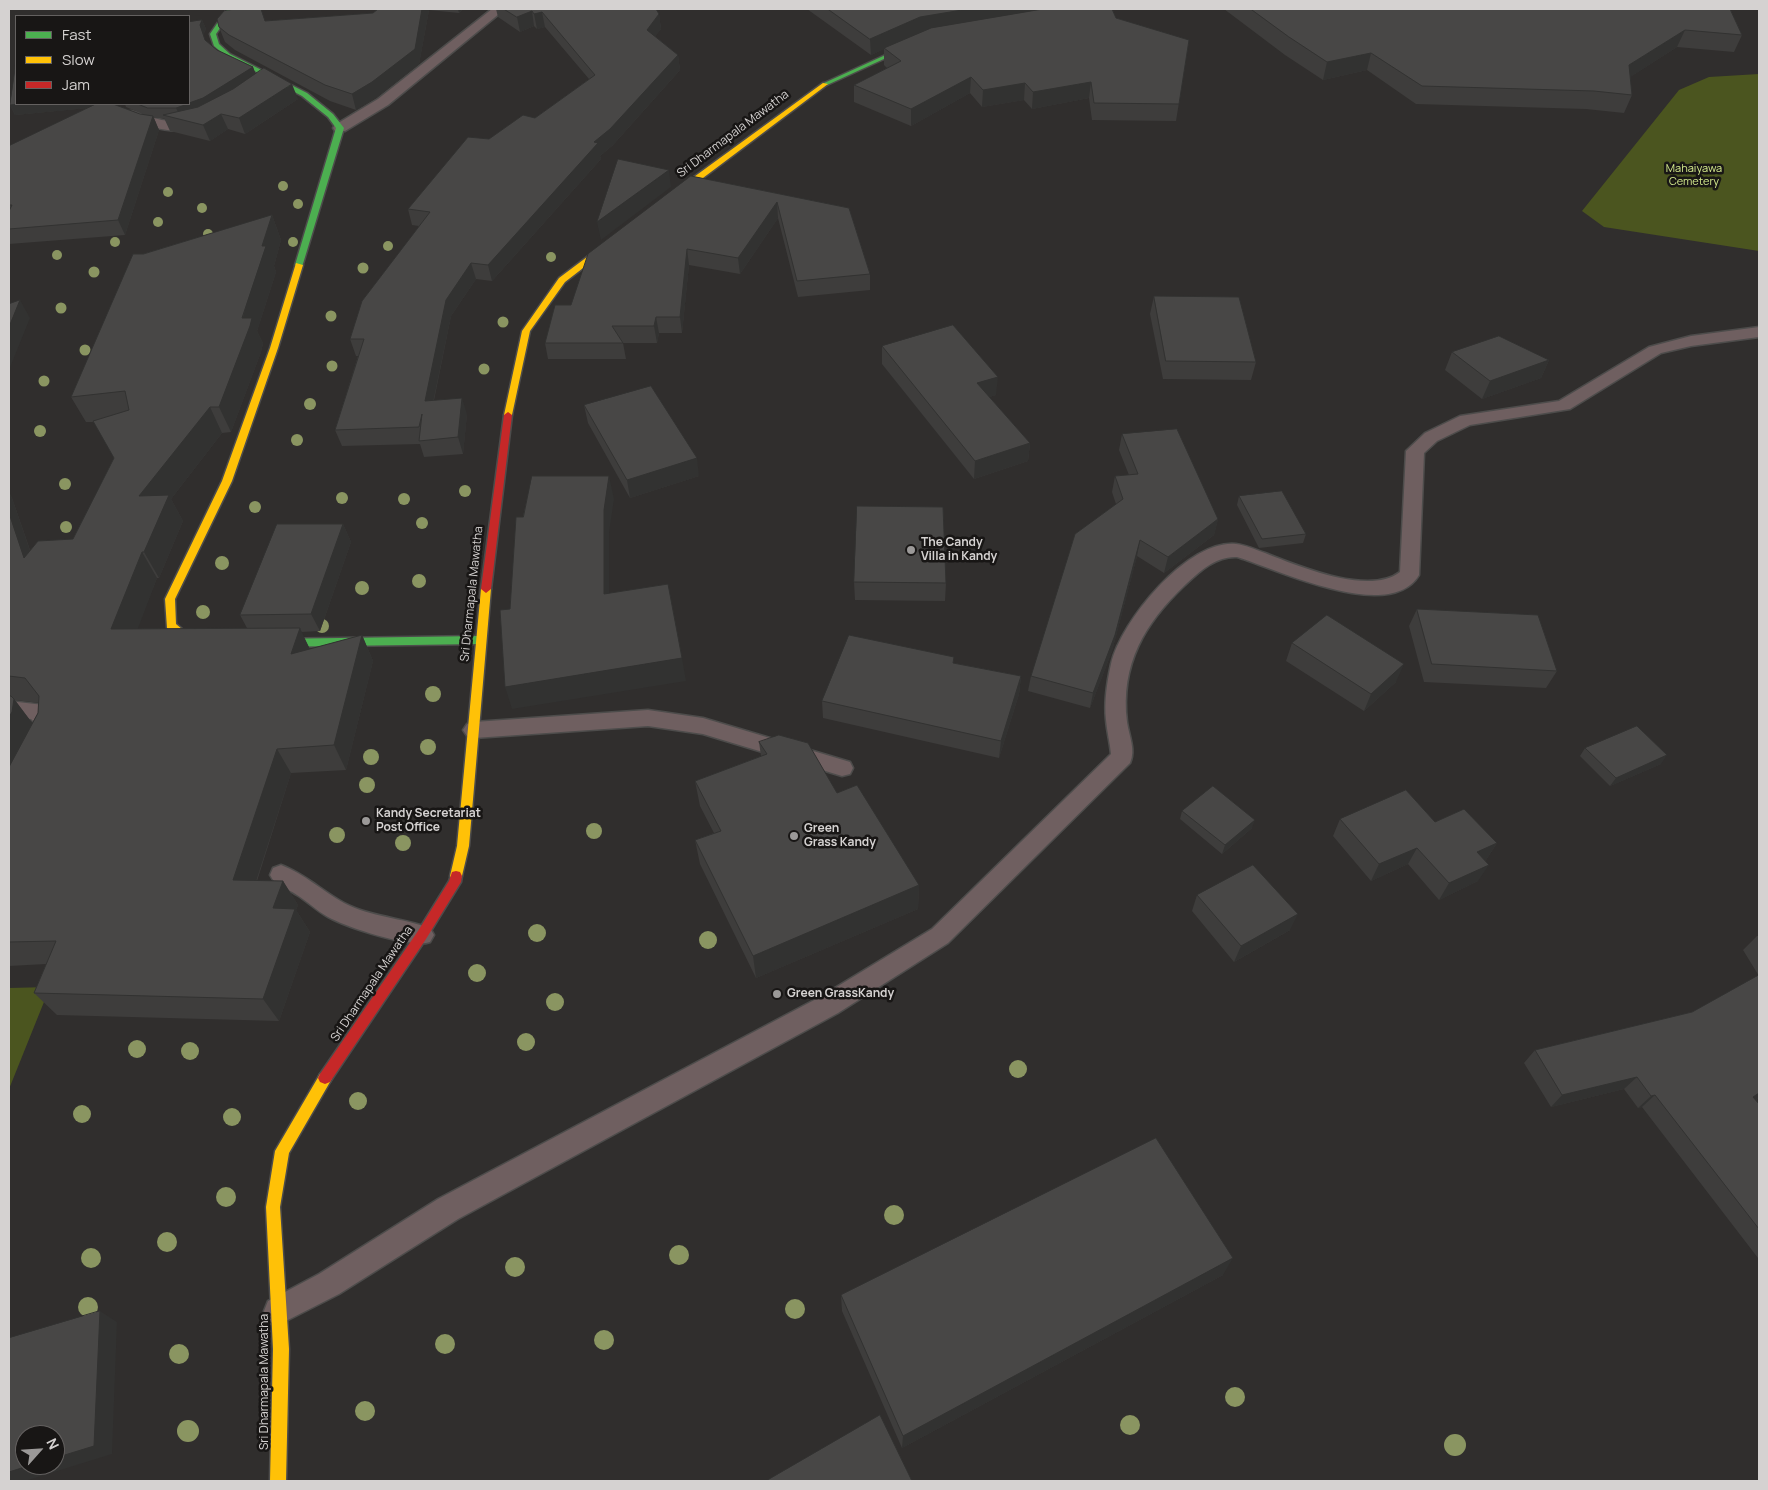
<!DOCTYPE html>
<html>
<head>
<meta charset="utf-8">
<style>
	body { margin:0 }
	#map { position:relative; width:1768px; height:1490px; overflow:hidden; background:#302e2d; font-family:Manrope,sans-serif }
	canvas { display:block }
	.frame { position:absolute; inset:0; border:10px solid #d5d2d1; pointer-events:none }
	.legend { position:absolute; left:15px; top:15px; width:175px; height:90px; box-sizing:border-box; background:#181615; border:1px solid #646160; margin:0; padding:6px 9px; list-style:none; font-size:15px; color:#d5d2d1 }
	.legend li { display:flex; align-items:center; gap:10px; height:25px }
	.legend b { width:25px; border:1px solid #646160 }
	.north { position:absolute; left:15px; top:1425px; width:50px; height:50px; box-sizing:border-box; background:#181615; border:1px solid #646160; border-radius:50%; rotate:64deg; font-size:14px; font-weight:700; line-height:20px; text-align:center; color:#d5d2d1 }
	.north::after { content:''; display:block; margin:auto; width:18px; height:22px; background:#9b9998; clip-path:polygon(50% 0,100% 100%,50% 72%,0 100%) }
</style>
</head>
<body>
<div id="map">
<canvas width="1768" height="1490"></canvas>
<div class="frame"></div>
<ul class="legend">
<li><b style="height:6px;background:#4caf50"></b>Fast</li>
<li><b style="height:6px;background:#ffc107"></b>Slow</li>
<li><b style="height:6px;background:#c62828"></b>Jam</li>
</ul>
<div class="north">N</div>
</div>
<script>
const g = document.querySelector('canvas').getContext('2d');
g.lineJoin = 'round';
function paint(path, color) {
  g.fillStyle = color;
  g.fill(path, 'evenodd');
}
function trace(path, color, width, dash) {
  g.strokeStyle = color;
  g.lineWidth = width;
  g.lineCap = dash ? 'butt' : 'round';
  g.setLineDash(dash || []);
  g.stroke(path);
}
function drawText(font, color, halo, rows, align = 'center') {
  g.font = font + ' Manrope,sans-serif';
  g.lineWidth = 5;
  g.setLineDash([]);
  g.textBaseline = 'middle';
  g.strokeStyle = halo;
  g.fillStyle = color;
  for (const [text, x, y, turn = 0] of rows) {
    g.save();
    g.translate(x, y);
    g.rotate((+turn || 0) * Math.PI / 180);
    g.textAlign = isNaN(turn) ? turn : align;
    if (halo) g.strokeText(text, 0, 0);
    g.fillText(text, 0, 0);
    g.restore();
  }
}
paint(new Path2D(`
	M1759 74V251L1604 227 1582 211 1679 90 1709 77Z
	M50 987 9 1089V988Z`), '#4b551f');
const lane = new Path2D(`
	M492 9H505L388 105 345 131H335L333 128 335 125 378 99Z
	M131 111C161 119 162 125 195 117L202 121C186 140 144 126 126 118L124 115 126 112Z
	M1759 327V337L1691 346 1661 353 1570 409 1470 425 1437 441 1424 453 1419 575C1390 624 1277 569 1237 557 1216 556 1200 571 1185 585 1145 623 1120 664 1127 722 1129 736 1136 750 1130 763L948 943 838 1013 458 1219 339 1294 278 1325 268 1321 264 1311 268 1301 319 1274 438 1199 820 997 932 929 1111 754C1110 743 1107 732 1106 720 1104 702 1107 682 1111 664 1121 621 1188 539 1236 544 1246 545 1256 550 1265 553 1298 566 1369 596 1400 572L1406 451 1425 433 1460 416 1559 401 1649 347 1691 336Z
	M9 701 44 705 56 721 51 742 44 744 37 742 33 736 35 723 31 719 9 717Z
	M648 710 703 718 850 762 853 768 850 774 842 776 703 734 648 726 474 738 467 736 463 730 467 724 474 722Z
	M281 865C305 874 322 891 344 903 371 917 402 918 430 928L434 935 430 942C412 949 346 927 328 917 317 911 307 901 297 895 287 888 275 886 270 875L273 868Z`);
const fast = new Path2D(`
	M227 9H233L216 34 219 44 230 54 307 93 333 114 344 128 302 267 295 265 336 128 328 117 302 96 226 56 214 46 210 34Z
	M916 41 921 42 827 85 822 84Z
	M480 636 485 640 480 644 269 647 264 643 269 639Z`);
const slow = new Path2D(`
	M823 83 828 84 671 202H665V198Z
	M611 239 618 241 565 282 530 331 512 415 508 418 505 417 504 415 522 331 559 278Z
	M296 263 303 265 278 348 232 481 175 599 176 624 195 640 208 639 213 643C209 649 196 649 189 647L167 628 165 599 222 481 270 348Z
	M486 585 491 589 469 846 462 876 460 880 456 881 452 880 450 876 457 846 481 589Z
	M325 1072 330 1074 332 1078 330 1082 289 1153 280 1207 289 1349 286 1481H270L273 1349 266 1207 275 1151 320 1074Z`);
const jam = new Path2D(`
	M508 412 512 415 491 589 486 593 481 589 504 415Z
	M456 871 460 872 462 876 461 882 426 939 330 1082 325 1084 320 1082 318 1078 320 1074 418 931 449 881 452 872Z`);
trace(lane, '#4d4c4b', 3);
trace(fast, '#4d4c4b', 3);
trace(slow, '#4d4c4b', 3);
trace(jam, '#4d4c4b', 3);
paint(lane, '#6f5f60');
paint(fast, '#4caf50');
paint(slow, '#ffc107');
paint(jam, '#c62828');
g.fillStyle = '#8a9561';
for (const [x, y, r] of [
	[283,186,5],
	[168,192,5],
	[298,204,5],
	[202,208,5],
	[158,222,5],
	[208,234,5],
	[115,242,5],
	[293,242,5],
	[388,246,5],
	[57,255,5],
	[551,257,5],
	[363,268,5.5],
	[94,272,5.5],
	[61,308,5.5],
	[331,316,5.5],
	[503,322,5.5],
	[85,350,5.5],
	[332,366,5.5],
	[484,369,5.5],
	[44,381,5.5],
	[310,404,6],
	[40,431,6],
	[297,440,6],
	[65,484,6],
	[465,491,6],
	[342,498,6],
	[404,499,6],
	[255,507,6],
	[422,523,6],
	[66,527,6],
	[222,563,7],
	[419,581,7],
	[362,588,7],
	[203,612,7],
	[322,626,7],
	[433,694,8],
	[428,747,8],
	[371,757,8],
	[367,785,8],
	[594,831,8],
	[337,835,8],
	[403,843,8],
	[537,933,9],
	[708,940,9],
	[477,973,9],
	[555,1002,9],
	[526,1042,9],
	[137,1049,9],
	[190,1051,9],
	[1018,1069,9],
	[358,1101,9],
	[82,1114,9],
	[232,1117,9],
	[226,1197,10],
	[894,1215,10],
	[167,1242,10],
	[679,1255,10],
	[91,1258,10],
	[515,1267,10],
	[88,1307,10],
	[795,1309,10],
	[604,1340,10],
	[445,1344,10],
	[179,1354,10],
	[1235,1397,10],
	[365,1411,10],
	[1130,1425,10],
	[188,1431,11],
	[1455,1445,11]
]) {
  g.beginPath();
  g.arc(x, y, r, 0, 2 * Math.PI);
  g.fill();
}
paint(new Path2D(`
	M378 9H463L459 13 429 10 419 64 377 97 356 110 330 101 235 50 225 42 219 27 265 21 373 13Z
	M496 9H656L659 14 661 29 655 36 678 55 680 70 613 145 600 156 601 159 492 281 476 279 451 316 434 400 467 414 463 454 424 457 420 444 342 446 335 430 358 356H356L350 339 419 226 412 225 408 209 489 139 535 118 589 79 545 27 537 29 534 26 520 32 498 17Z
	M807 9H1112L1116 18 1189 40 1176 121 1092 120 1089 98 1032 109 1024 100 982 107 970 93 911 126 854 102V85L887 68 884 65V49L871 55Z
	M1224 9H1730L1742 35 1734 52 1677 47 1630 77 1632 95 1624 113 1586 109 1416 104 1367 70 1323 80 1285 55Z
	M202 20 206 29 203 35 205 40 217 50 253 67 255 73 298 99 245 134 228 129 210 141 170 131 164 118H154L159 130 125 235 9 244V146L87 108 15 115 10 105 16 104H113L140 114 145 115 126 107 125 104 121 105 119 104H189Z
	M691 176 849 208 870 274V290L798 297 778 218 740 274 689 265 682 333H659L657 343H623L626 359H548L545 343 571 305Z
	M272 215 281 240 274 266 276 272 257 331 263 343 261 352 231 432 222 433 171 499 183 521 159 578H157L137 629 247 628 240 615 343 524 351 542 320 631 301 632 310 649 362 635 373 661 346 770 291 773 257 881H283L298 905 296 910 310 932 279 1021 57 1015 34 993 46 964 9 966V492L12 498 30 550 73 539 114 458 94 422H86L71 397 143 254ZM15 700 39 703 38 713 32 723Z
	M1154 296 1256 362 1251 380 1163 379 1150 314Z
	M882 346 996 395 989 397 1030 443 1028 461 974 479 882 364Z
	M1452 352 1549 360 1541 378 1482 399 1445 370Z
	M584 405 699 476 630 498 588 423Z
	M1122 434 1218 519 1214 535 1164 573 1137 556 1112 651 1090 708 1028 691 1031 676 1116 504 1112 492 1115 476 1129 475 1119 450Z
	M1239 496 1306 534 1303 543 1259 548 1237 505Z
	M854 582 946 583 945 601 855 600Z
	M1417 609 1557 671 1546 688 1424 682 1409 626Z
	M1292 643 1396 682 1364 711 1286 661Z
	M954 663 1021 676 1019 694 999 758 823 718 822 701Z
	M759 742 837 793 919 885 918 909 756 978 700 864 695 840 714 833 700 806 695 781 761 756Z
	M1585 748 1661 764 1610 786 1580 756Z
	M1182 811 1252 828 1222 854 1180 819Z
	M1340 819 1435 822 1497 843 1486 860 1485 861 1478 881 1439 900 1408 864 1371 881 1333 836Z
	M1197 895 1290 930 1234 962 1192 911Z
	M1757 936H1759V1098L1756 1100 1759 1104V1257L1758 1258 1642 1107 1638 1108 1624 1089 1551 1107 1524 1063 1535 1050 1692 1012 1759 976 1743 950Z
	M1223 1275 902 1448 842 1311 841 1295Z`), '#3e3d3c');
paint(new Path2D(`
	M422 9H428L429 10 419 64 377 97 356 110 352 94Z
	M458 9H463L459 13Z
	M968 9H1060L920 33 871 55 870 39 920 17Z
	M532 11 534 26 520 32 517 17Z
	M542 12 545 27 537 29 534 14Z
	M659 14 661 29 649 45 647 30Z
	M202 20 206 29 203 35 200 25Z
	M1685 30 1677 47 1621 83 1629 65Z
	M1371 53 1367 70 1323 80 1327 62Z
	M678 55 680 70 613 145 600 156 601 159 492 281 488 265 594 142Z
	M253 67 257 77 181 118 176 108Z
	M971 77 970 93 911 126V109Z
	M1091 82 1089 98 1032 109 1033 92Z
	M1025 83 1024 100 982 107 983 90Z
	M292 84 298 99 245 134 239 118Z
	M23 104H98L99 107 15 115 10 105Z
	M221 114 228 129 210 141 203 125Z
	M153 116 159 130 125 235 118 220Z
	M669 170 671 187 601 240 597 222Z
	M777 202 778 218 740 274 738 258Z
	M272 215 281 240 274 266 276 272 257 331 263 343 261 352 231 432 219 407 262 246Z
	M687 249 689 265 682 333 680 317Z
	M471 263 476 279 451 316 430 417 425 401 446 300Z
	M20 300 30 318 9 370V327Z
	M656 317 659 333 657 343 654 326Z
	M1549 360 1541 378 1482 399 1490 381Z
	M998 377 996 395 976 401 977 383Z
	M462 398 467 414 463 454 458 437Z
	M210 407 222 433 171 499 183 521 159 578 144 552 139 496Z
	M1030 443 1028 461 974 479 975 461Z
	M697 458 699 476 630 498 627 480Z
	M609 476 614 499 609 533V617L604 594V510Z
	M9 492 12 498 41 583 24 558 9 513Z
	M1218 519 1214 535 1164 573 1168 557Z
	M343 524 351 542 320 631 311 614Z
	M1140 540 1137 556 1112 651 1090 708 1093 693Z
	M142 552 157 578 128 655 111 629Z
	M300 628 312 654H291Z
	M362 635 373 661 346 770 334 745Z
	M682 658 686 681 512 709 505 687Z
	M1404 664 1396 682 1364 711 1371 694Z
	M1021 676 1019 694 999 758 1001 741Z
	M14 699 33 724 9 781V717Z
	M277 749 291 773 249 903 233 880Z
	M1667 755 1661 764 1610 786 1616 778Z
	M1255 820 1252 828 1222 854 1225 845Z
	M1497 843 1486 860 1467 869 1477 852Z
	M1417 848 1408 864 1371 881 1379 864Z
	M1489 865 1478 881 1439 900 1449 883Z
	M283 881 298 905 296 910 310 932 279 1021 263 999 273 908Z
	M919 885 918 909 756 978 753 956Z
	M1298 914 1290 930 1234 962 1241 946Z
	M1637 1077 1624 1089 1551 1107 1562 1095Z
	M1759 1093V1098L1739 1109 1753 1097Z
	M1655 1095 1642 1107 1638 1108 1651 1096Z
	M1233 1258 1223 1275 902 1448 903 1436Z
	M100 1311 117 1322 112 1454 25 1481H9V1472L31 1465H55V1458Z`), '#323231');
const building = new Path2D(`
	M235 9H261L265 21 373 13 378 9H422L415 49 372 82 352 94 325 85 229 35 219 27 217 19 224 11Z
	M504 9H656L659 14 647 30 678 55 610 129 594 142 598 143 488 265 471 263 446 300 425 401 462 398 458 437 419 441 422 414 419 427 335 430 364 339H350L362 301 430 212 408 209 468 137 489 139 523 115 535 118 595 75 542 12 534 14 532 11 517 17Z
	M828 9H968L920 17 870 39Z
	M1043 9H1112L1116 18 1189 40 1179 104 1094 103 1091 82 1033 92 1025 83 983 90 971 77 911 109 854 85 901 61 884 48 931 28Z
	M1251 9H1730L1742 35 1685 30 1629 65 1632 95 1594 91 1422 86 1371 53 1327 62 1289 37Z
	M202 20 200 25 205 40 217 50 253 67 203 98 189 103V22Z
	M16 62V104H23L10 105Z
	M264 68 292 84 239 118 221 114 203 125 163 115 198 107 233 89Z
	M96 104H113L140 114 153 116 118 220 9 229V211L12 205H9V146Z
	M138 104H188L176 108H148Z
	M618 159 669 170 597 222Z
	M691 176 849 208 870 274 797 281 777 202 738 258 687 249 680 317H656L654 326H612L623 343H545L555 305H571L588 254Z
	M272 215 262 246H266L242 318H252L250 326 219 407H210L139 496 169 495 144 552H142L111 629 300 628 291 654 362 635 334 745 277 749 233 880 283 881 273 908 295 909 263 999 34 993 56 941 9 942V767L38 713 39 696 25 678 9 676V513L24 558 38 541 73 539 114 458 93 421 129 410 125 391 71 397 133 254H143Z
	M1154 296 1239 297 1256 362 1166 361Z
	M20 300 9 327V304Z
	M953 325 998 377 977 383 1030 443 975 461 882 346Z
	M1499 336 1549 360 1490 381 1452 352Z
	M651 386 697 458 627 480 584 405Z
	M1177 429 1218 519 1168 557 1140 540 1115 635 1093 693 1031 676 1075 534 1123 499 1115 476 1138 474 1122 434Z
	M532 476H609L604 510V594L668 584 682 658 505 687 500 610 510 609 516 517H523Z
	M1282 491 1306 534 1262 539 1239 496Z
	M857 506 943 507 946 583 854 582Z
	M277 524H343L311 614 240 615Z
	M1417 609 1538 615 1557 671 1432 664Z
	M1327 615 1404 664 1371 694 1292 643Z
	M849 635 954 657 953 663 1021 676 1001 741 822 701Z
	M9 696H11L14 699 12 712 9 717Z
	M1637 726 1667 755 1616 778 1585 748Z
	M779 735 808 743 837 793 857 785 919 885 753 956 695 840 721 831 695 781 767 754 759 742Z
	M1213 786 1255 820 1225 845 1182 811Z
	M1406 790 1435 822 1464 809 1497 843 1477 852 1489 865 1449 883 1417 848 1379 864 1340 819Z
	M1253 865 1298 914 1241 946 1197 895Z
	M1759 975V1093L1753 1097 1759 1104V1229L1655 1095 1651 1096 1637 1077 1562 1095 1535 1050 1692 1012Z
	M1156 1138 1233 1258 903 1436 841 1295Z
	M100 1311 94 1446 55 1458V1435H25V1465H31L9 1472V1338Z
	M880 1415 912 1481H766Z`);
paint(building, '#484746');
trace(building, '#323231', 1);
for (const [x, y, r, color] of [
	[911,550,5,"#9b9998"],
	[366,821,5,"#9b9998"],
	[794,836,5,"#9b9998"],
	[777,994,5,"#9b9998"]
]) {
  const dot = new Path2D();
  dot.arc(x, y, r, 0, 2 * Math.PI);
  g.fillStyle = color;
  g.fill(dot);
  trace(dot, '#181615', 2);
}
drawText('11px', '#d3e98c', '#181615', [
	["Mahaiyawa",1694,169],
	["Cemetery",1694,182]
]);
drawText('12px', '#d5d2d1', '#181615', [
	["Sri Dharmapala Mawatha",733,134,-37],
	["Sri Dharmapala Mawatha",472,594,-84],
	["Sri Dharmapala Mawatha",372,984,-56],
	["Sri Dharmapala Mawatha",265,1382,-90]
]);
drawText('bold 12px', '#d5d2d1', '#181615', [
	["The Candy",921,543],
	["Villa in Kandy",921,557],
	["Kandy Secretariat",376,814],
	["Post Office",376,828],
	["Green",804,829],
	["Grass Kandy",804,843],
	["Green GrassKandy",787,994]
], 'left');
</script>
</body>
</html>
